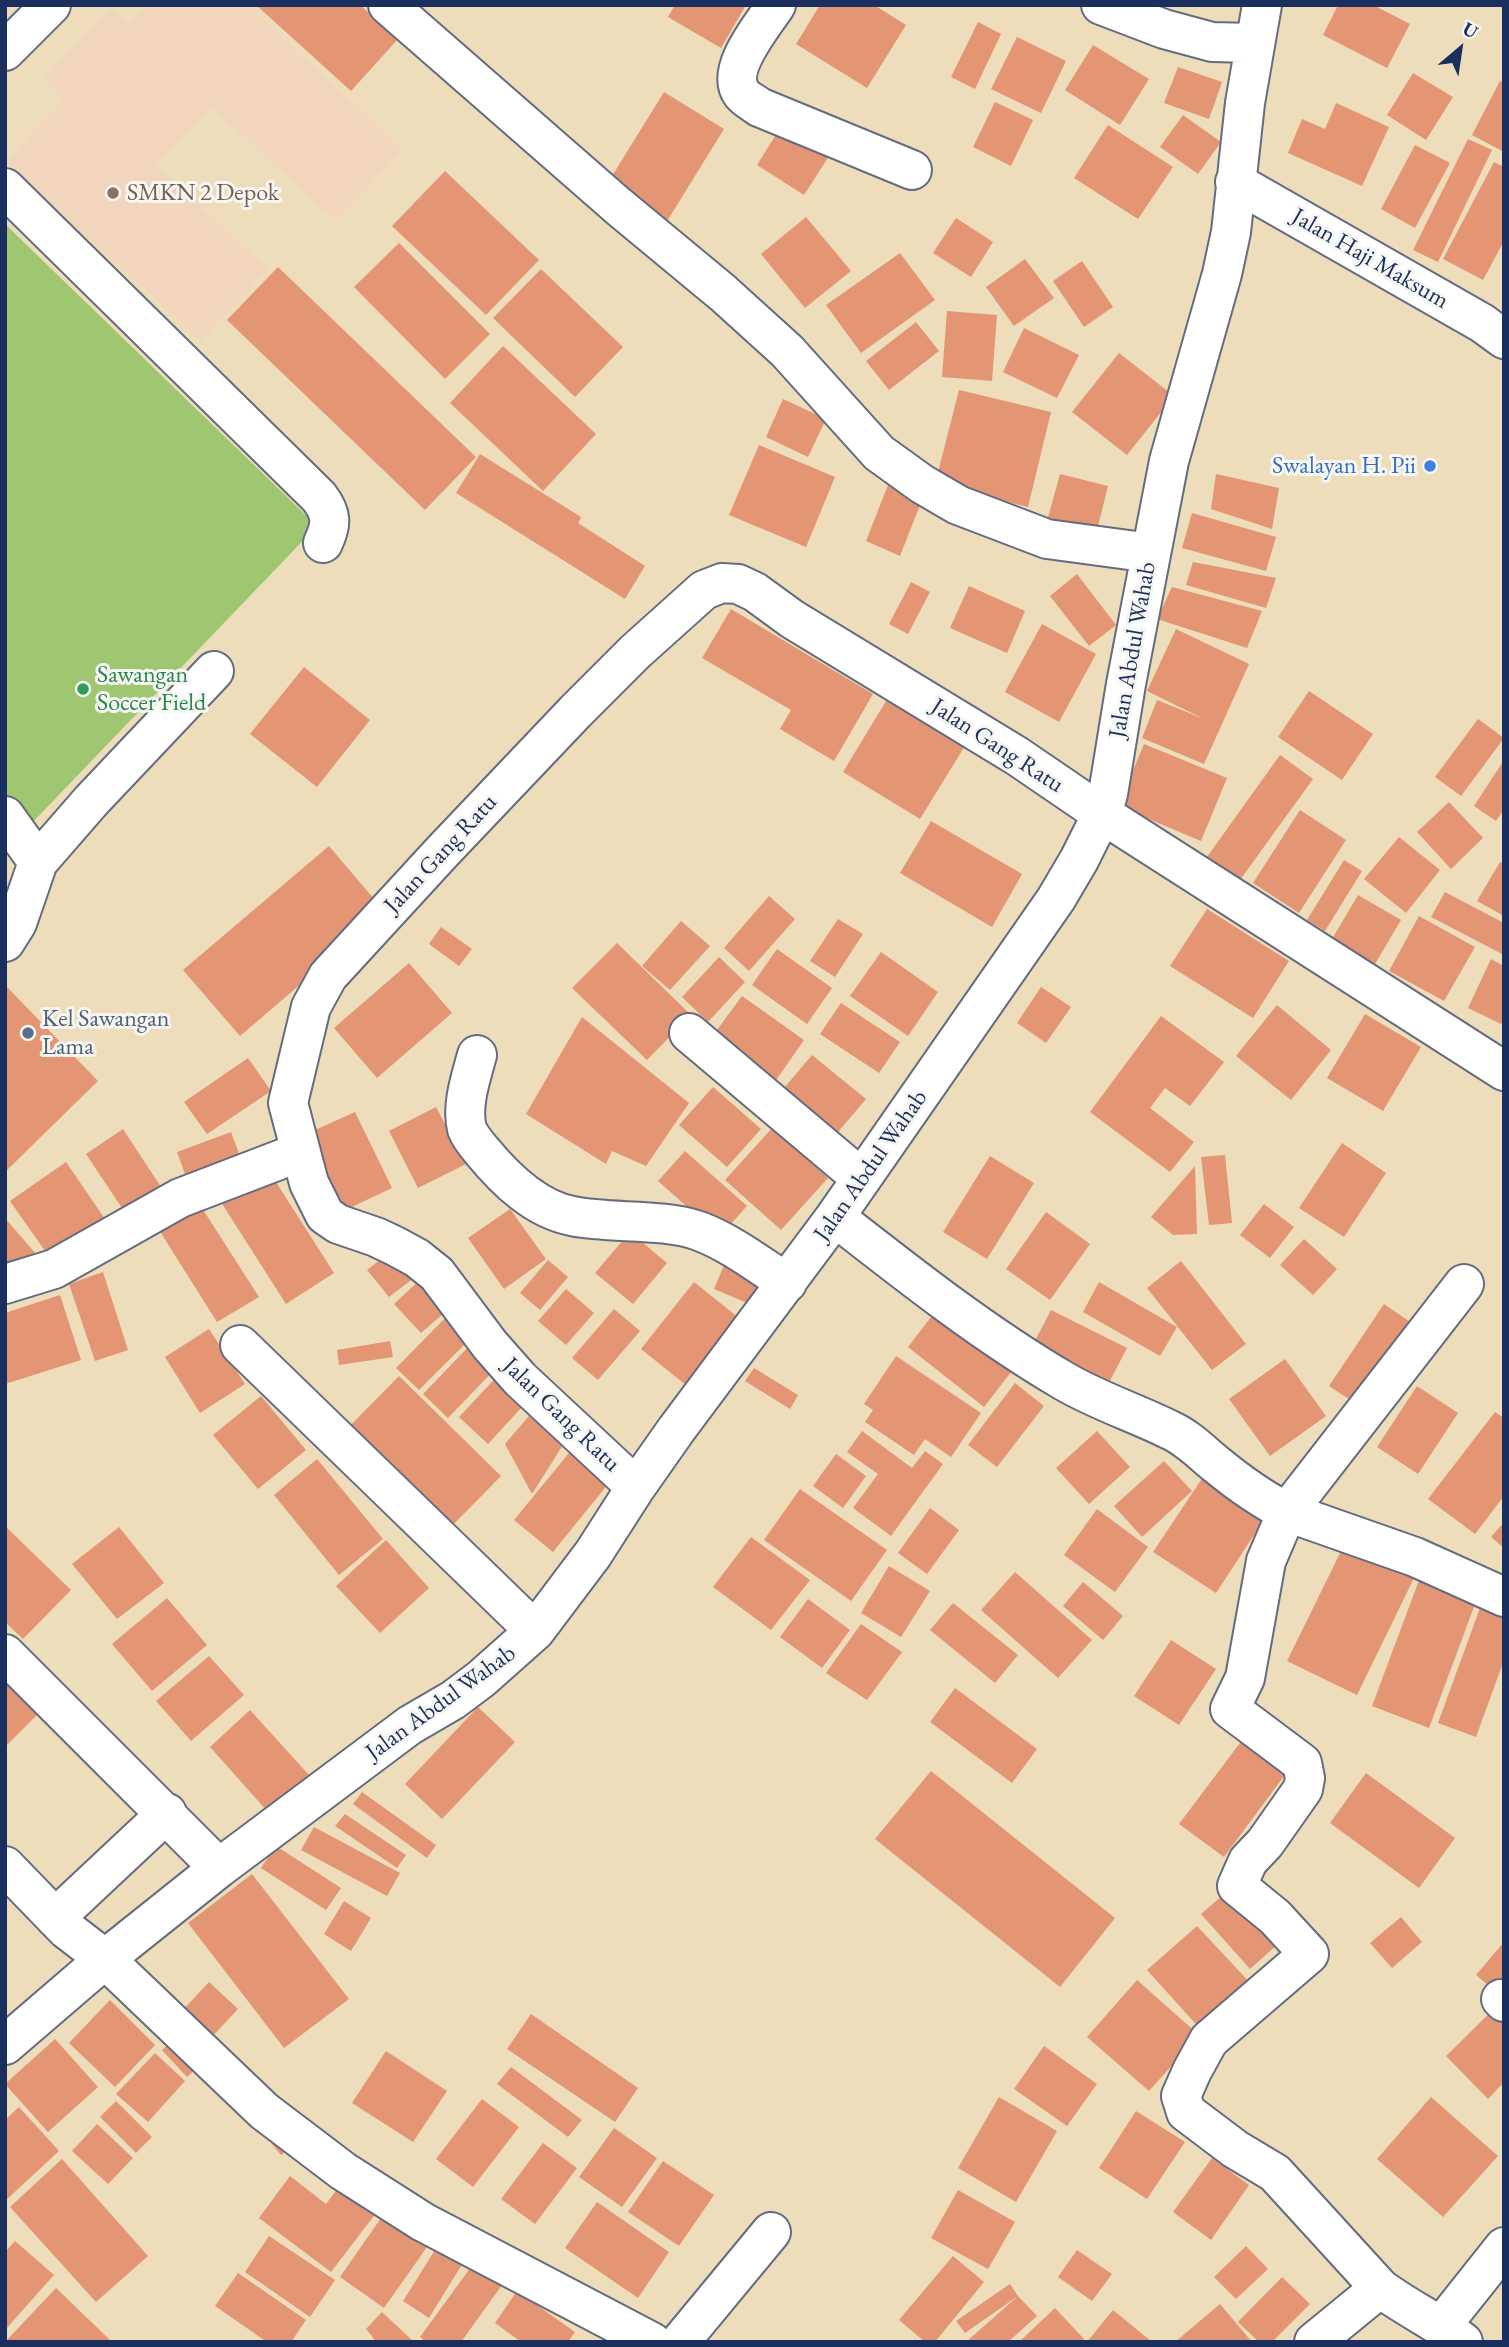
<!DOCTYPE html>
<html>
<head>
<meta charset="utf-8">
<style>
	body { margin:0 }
	#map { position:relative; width:1509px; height:2347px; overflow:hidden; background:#edddbb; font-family:"EB Garamond",serif }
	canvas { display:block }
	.frame { position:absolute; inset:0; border:7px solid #1b2f5e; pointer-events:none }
	.north { position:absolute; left:1425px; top:14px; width:70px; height:70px; -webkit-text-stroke:5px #f6f6f2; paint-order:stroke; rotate:29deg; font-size:19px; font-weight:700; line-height:28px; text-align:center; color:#1b2f5e }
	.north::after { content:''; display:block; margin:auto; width:24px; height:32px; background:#1b2f5e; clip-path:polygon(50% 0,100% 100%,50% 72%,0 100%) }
</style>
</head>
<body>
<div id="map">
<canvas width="1509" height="2347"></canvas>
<div class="frame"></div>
<div class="north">U</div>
</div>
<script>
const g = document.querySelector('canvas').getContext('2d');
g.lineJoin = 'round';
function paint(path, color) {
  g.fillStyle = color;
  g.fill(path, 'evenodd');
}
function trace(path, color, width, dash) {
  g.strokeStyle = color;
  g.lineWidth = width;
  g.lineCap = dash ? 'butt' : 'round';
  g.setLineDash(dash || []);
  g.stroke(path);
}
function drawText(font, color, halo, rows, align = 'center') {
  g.font = font + ' "EB Garamond",serif';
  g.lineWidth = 6;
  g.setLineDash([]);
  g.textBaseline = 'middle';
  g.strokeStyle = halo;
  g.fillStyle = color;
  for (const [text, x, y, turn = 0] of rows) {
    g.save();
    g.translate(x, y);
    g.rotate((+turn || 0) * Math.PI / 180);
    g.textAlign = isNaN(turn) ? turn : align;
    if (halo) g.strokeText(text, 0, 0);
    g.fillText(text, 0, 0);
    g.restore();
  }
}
paint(new Path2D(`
	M148 5H247L403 149 336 221 211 107 156 166 268 269 201 341 6 161 64 99 43 80 110 8 129 25Z`), '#f2d5bd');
paint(new Path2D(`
	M5 224 317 526 5 851Z`), '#9fc671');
paint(new Path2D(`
	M256 5H360L398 39 351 91Z
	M675 5H746L721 48 668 17Z
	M820 5H874L906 25 867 88 796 44Z
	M1338 5H1373L1410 24 1387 68 1323 35Z
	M978 22 1001 34 975 89 951 77Z
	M1017 37 1066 61 1041 113 991 89Z
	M1093 45 1149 79 1120 125 1065 90Z
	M1178 67 1222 82 1209 119 1164 103Z
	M1413 73 1453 97 1426 140 1387 115Z
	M1500 81 1504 82V152L1472 135Z
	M664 92 724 129 664 226 604 189Z
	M995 102 1033 120 1011 166 973 147Z
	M1336 103 1389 127 1362 186 1288 153 1302 119 1325 129Z
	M1183 115 1221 142 1198 174 1160 147Z
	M782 125 829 156 804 195 757 165Z
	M1108 125 1173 167 1138 219 1074 178Z
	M1468 139 1492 150 1438 262 1413 250Z
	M1415 145 1450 163 1415 228 1381 209Z
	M1494 162 1504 167V241L1483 280 1443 259Z
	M445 171 539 260 486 315 392 226Z
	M806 217 851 271 805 308 761 254Z
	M956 218 993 242 971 277 933 253Z
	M399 243 490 334 445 379 354 287Z
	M900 253 935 300 861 353 826 305Z
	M1025 259 1054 298 1014 326 986 287Z
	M1082 261 1113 307 1084 327 1053 281Z
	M278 267 476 457 425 510 227 320Z
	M541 269 623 347 575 397 493 318Z
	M947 311 997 315 992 381 942 377Z
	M916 322 939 351 889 390 866 361Z
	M1024 328 1079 355 1057 398 1003 372Z
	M503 346 596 434 543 491 450 403Z
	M1119 353 1174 396 1127 455 1072 412Z
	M959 390 1051 412 1028 507 935 484Z
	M783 399 826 419 808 457 766 437Z
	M759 445 835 477 806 547 729 515Z
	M480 454 581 517 578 523 645 566 625 599 456 493Z
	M1060 474 1108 486 1096 534 1047 521Z
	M1216 474 1279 488 1272 529 1211 509Z
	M890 480 924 495 900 556 866 541Z
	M1192 513 1276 537 1266 571 1182 548Z
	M1193 562 1276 578 1266 608 1186 585Z
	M1077 574 1116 625 1089 646 1050 596Z
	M911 582 930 592 908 634 889 624Z
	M969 586 1025 611 1007 653 950 628Z
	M1172 587 1262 611 1247 648 1157 619Z
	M731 609 873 694 834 761 780 729 791 710 702 658Z
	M1042 624 1096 654 1059 722 1005 692Z
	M1176 629 1249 664 1204 764 1142 738 1157 700 1204 719 1147 691Z
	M304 667 370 720 317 787 250 734Z
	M894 688 971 736 920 819 843 772Z
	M1309 691 1373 734 1342 780 1278 737Z
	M1478 719 1504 738 1461 796 1435 777Z
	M1144 744 1227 778 1201 841 1118 806Z
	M1280 755 1313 779 1240 880 1207 857Z
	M1504 760V809L1496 821 1474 806Z
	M1449 802 1483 838 1451 869 1417 832Z
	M1300 810 1346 840 1299 913 1253 883Z
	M931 821 1022 874 992 927 900 873Z
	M1399 837 1440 870 1406 913 1364 879Z
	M329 846 385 912 240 1036 183 970Z
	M1344 860 1362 871 1325 931 1307 920Z
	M1500 862 1504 864V916L1477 901Z
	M1445 892 1504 923V955L1431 917Z
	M1358 895 1401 920 1375 964 1332 939Z
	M769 896 795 919 749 971 724 948Z
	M1207 909 1289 961 1253 1018 1170 966Z
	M1419 916 1475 947 1444 1001 1389 971Z
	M838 919 863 934 835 977 810 961Z
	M681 921 710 946 670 990 642 966Z
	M441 927 472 949 459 966 429 944Z
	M617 943 691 1015 647 1060 572 988Z
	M777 949 832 988 807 1024 752 985Z
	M881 952 938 992 908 1036 850 996Z
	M719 957 745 982 708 1022 682 997Z
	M1491 959 1504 966V1018L1501 1024 1468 1008Z
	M409 963 452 1013 377 1078 334 1028Z
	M5 985 98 1081 5 1172Z
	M1041 987 1071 1007 1046 1043 1017 1023Z
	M742 996 804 1040 774 1083 711 1038Z
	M841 1003 900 1042 879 1073 820 1034Z
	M1277 1005 1331 1050 1291 1100 1236 1056Z
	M1365 1014 1421 1047 1383 1111 1327 1078Z
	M1161 1016 1224 1062 1190 1106 1165 1088 1150 1108 1194 1142 1170 1172 1090 1112Z
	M582 1017 689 1103 646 1166 612 1151 606 1164 526 1114Z
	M812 1055 866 1099 833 1138 779 1094Z
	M248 1058 271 1091 207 1134 184 1102Z
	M713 1087 761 1129 727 1167 679 1125Z
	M436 1107 466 1164 418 1188 389 1131Z
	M355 1112 392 1188 341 1212 304 1135Z
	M772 1128 828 1178 781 1230 725 1180Z
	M123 1129 165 1193 128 1217 86 1154Z
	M231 1132 242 1162 188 1182 177 1152Z
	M1342 1143 1386 1173 1344 1237 1299 1208Z
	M685 1151 747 1206 720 1236 658 1181Z
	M1225 1155 1232 1223 1209 1225 1201 1157Z
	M990 1156 1034 1183 987 1259 943 1232Z
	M66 1162 107 1222 52 1261 10 1201Z
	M1195 1166 1197 1234 1173 1235 1151 1217Z
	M267 1168 334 1273 286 1304 219 1199Z
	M1264 1204 1294 1227 1270 1258 1240 1235Z
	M200 1205 259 1297 217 1322 159 1230Z
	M510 1209 546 1259 504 1289 468 1238Z
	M1046 1212 1090 1244 1050 1300 1006 1269Z
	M5 1218 36 1254 5 1267Z
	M630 1232 667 1263 633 1304 595 1273Z
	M1304 1239 1337 1269 1313 1295 1280 1265Z
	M397 1247 419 1274 389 1297 367 1270Z
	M728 1256 766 1273 752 1305 714 1289Z
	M548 1260 568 1277 540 1310 520 1293Z
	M1181 1261 1246 1344 1212 1370 1147 1288Z
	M103 1272 128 1350 95 1361 69 1284Z
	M423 1277 451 1307 421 1333 394 1304Z
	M694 1282 739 1318 686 1385 641 1349Z
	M1099 1282 1177 1327 1160 1356 1083 1312Z
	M566 1289 594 1313 566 1345 538 1321Z
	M60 1295 81 1360 5 1384V1313Z
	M1384 1304 1419 1328 1364 1409 1329 1386Z
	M938 1308 1015 1367 984 1407 908 1347Z
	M454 1309 477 1332 419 1390 396 1368Z
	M614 1309 640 1331 598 1380 572 1358Z
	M1051 1310 1127 1348 1104 1392 1028 1354Z
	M209 1329 245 1384 200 1413 165 1357Z
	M477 1338 502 1362 448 1418 423 1394Z
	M390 1341 393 1357 339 1365 337 1350Z
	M896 1356 981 1413 951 1457 925 1439 914 1455 865 1422 873 1410 864 1404Z
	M1285 1359 1326 1416 1270 1456 1229 1399Z
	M505 1368 534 1394 488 1444 459 1417Z
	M754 1368 798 1395 790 1409 745 1381Z
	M399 1376 501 1476 443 1535 340 1436Z
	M1015 1383 1044 1406 997 1467 968 1445Z
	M1417 1386 1458 1413 1418 1474 1377 1447Z
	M261 1396 306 1450 258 1489 213 1435Z
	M534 1410 568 1437 532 1494 505 1444Z
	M1495 1412 1504 1418V1496L1475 1534 1428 1499Z
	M862 1431 912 1468 925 1451 943 1464 891 1536 853 1508 878 1474 847 1452Z
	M1097 1431 1130 1467 1089 1504 1056 1468Z
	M569 1453 608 1484 553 1552 514 1520Z
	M836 1454 866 1476 843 1508 813 1486Z
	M317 1459 383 1539 339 1575 274 1495Z
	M1164 1461 1192 1491 1142 1537 1114 1506Z
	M1205 1474 1267 1515 1216 1593 1153 1552Z
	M800 1489 887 1550 851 1601 764 1540Z
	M930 1508 959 1530 927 1574 898 1553Z
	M1097 1509 1148 1547 1115 1592 1064 1555Z
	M1504 1522V1548L1491 1537Z
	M5 1526 71 1590 23 1639 5 1622Z
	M119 1527 164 1583 117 1619 72 1564Z
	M751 1537 810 1580 771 1630 713 1587Z
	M1347 1539 1416 1574 1357 1695 1287 1661Z
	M386 1540 429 1588 380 1633 336 1586Z
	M889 1566 930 1591 901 1637 861 1613Z
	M1015 1572 1092 1640 1058 1678 981 1610Z
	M1421 1575 1478 1596 1429 1728 1372 1706Z
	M1083 1582 1123 1616 1103 1640 1063 1606Z
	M167 1598 207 1645 152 1691 112 1644Z
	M808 1599 850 1630 822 1668 780 1637Z
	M953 1603 1018 1655 995 1683 930 1630Z
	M1480 1608 1504 1617V1660L1476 1737 1438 1723Z
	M861 1624 902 1652 867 1700 826 1673Z
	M1171 1640 1216 1669 1179 1725 1134 1696Z
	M209 1656 244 1695 191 1741 156 1701Z
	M5 1681 38 1714 5 1747Z
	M955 1688 1037 1749 1012 1783 930 1722Z
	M478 1707 515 1742 442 1819 405 1784Z
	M250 1710 309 1775 268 1812 210 1747Z
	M1249 1731 1293 1764 1224 1857 1179 1824Z
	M931 1771 1115 1918 1060 1987 875 1839Z
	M1366 1773 1455 1838 1419 1888 1330 1823Z
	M362 1792 436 1845 427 1858 353 1804Z
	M345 1814 406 1855 397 1868 335 1826Z
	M314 1827 400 1873 387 1896 301 1850Z
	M276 1846 341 1888 326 1910 261 1868Z
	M252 1874 349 1999 284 2048 188 1923Z
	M1230 1889 1278 1944 1250 1969 1201 1914Z
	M344 1901 371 1918 351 1951 324 1934Z
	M1401 1917 1422 1942 1392 1968 1370 1943Z
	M1197 1926 1254 1987 1204 2033 1147 1970Z
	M1504 1942V1980L1495 1991 1476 1975Z
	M1137 1980 1199 2035 1149 2091 1087 2037Z
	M209 1982 238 2009 209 2040 180 2013Z
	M110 2000 155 2045 115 2087 69 2043Z
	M1500 2003 1504 2007V2082L1488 2099 1446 2056Z
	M531 2014 638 2088 615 2122 507 2049Z
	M180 2033 205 2060 187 2077 162 2050Z
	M55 2039 98 2087 48 2132 5 2084Z
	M1044 2046 1097 2084 1067 2126 1014 2089Z
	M386 2051 447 2091 413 2142 352 2103Z
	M155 2053 185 2081 148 2122 116 2094Z
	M511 2067 582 2120 568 2137 497 2084Z
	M999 2097 1057 2131 1016 2202 958 2168Z
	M1431 2097 1498 2156 1443 2217 1377 2159Z
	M482 2099 519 2127 473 2187 436 2159Z
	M116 2101 152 2137 136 2153 100 2117Z
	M19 2107 59 2151 5 2201V2120Z
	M1136 2111 1185 2142 1147 2199 1099 2168Z
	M252 2120 288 2150 281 2155Z
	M97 2124 133 2158 108 2184 72 2151Z
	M614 2128 657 2158 622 2207 579 2177Z
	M543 2143 577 2168 535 2224 501 2199Z
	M1212 2158 1249 2185 1211 2240 1173 2212Z
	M62 2159 148 2256 96 2302 10 2207Z
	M663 2161 714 2195 679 2246 628 2212Z
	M290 2176 326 2204 347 2176 383 2204 331 2272 259 2218Z
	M958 2190 1015 2222 988 2269 931 2238Z
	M597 2202 669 2252 638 2298 565 2248Z
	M388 2208 432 2240 384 2308 340 2277Z
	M269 2236 335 2280 310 2317 245 2272Z
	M15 2241 54 2275 5 2330V2252Z
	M440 2242 466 2258 429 2318 403 2301Z
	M1246 2246 1268 2269 1236 2299 1214 2277Z
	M1077 2250 1112 2274 1092 2301 1058 2277Z
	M953 2256 984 2282 935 2342H925L899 2320Z
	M476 2260 505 2281 461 2342H426L420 2337Z
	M238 2273 306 2320 291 2342H267L215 2306Z
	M1282 2277 1310 2304 1272 2342H1259L1238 2322Z
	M1010 2284 1018 2296 965 2333 956 2321Z
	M56 2288 112 2342H5Z
	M517 2291 575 2332 568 2342H521L495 2323Z
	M1018 2296 1037 2316 1008 2342H966Z
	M1220 2304 1252 2342H1175Z
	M1055 2308 1084 2339 1081 2342H1019Z
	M1113 2310 1152 2342H1087Z
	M382 2312 414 2342H372L374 2339 366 2329Z`), '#e39574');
const minor = new Path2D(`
	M388 5 618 206 723 293 787 351 879 453 922 484 958 505 1047 539 1151 553
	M776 5C763 25 724 70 742 94 746 99 754 103 759 107L912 170
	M1101 5 1164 29 1212 42 1254 43
	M5 51 51 5
	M1235 182 1482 323 1504 339
	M5 188 319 497C332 514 332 524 323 543
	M5 816 38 862
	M5 942 17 923 38 862 91 801 214 671
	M689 1033 861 1178
	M477 1055C471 1077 461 1106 467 1129 470 1137 477 1145 482 1151 505 1179 535 1209 572 1216 611 1224 662 1218 699 1231 731 1243 759 1265 787 1283
	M835 1217C909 1275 984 1334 1064 1381 1098 1401 1136 1413 1170 1430 1188 1438 1202 1453 1217 1465 1239 1483 1261 1499 1287 1512L1415 1557 1504 1597
	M5 1284 54 1269 180 1198 300 1152
	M240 1345 535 1631
	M636 1487 520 1379 490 1345 437 1274 417 1258 395 1246 376 1237 338 1224 325 1215 309 1183 288 1103 311 1007 328 976 442 852 576 711 635 652 704 590 722 583 738 584 755 592 792 619 1017 756 1102 814 1504 1071
	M5 1654 219 1868
	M5 1866 66 1929 105 1959 264 2111 343 2171 423 2222 652 2342
	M55 1918 167 1813
	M1501 1999 1504 2002
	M5 2045 105 1959 219 1868 410 1725 453 1700 481 1679 535 1631 593 1554 636 1487 676 1430 835 1217 1056 899 1079 860 1102 814 1108 794 1126 684 1169 461 1222 274 1231 232 1245 103 1262 5
	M1380 2288 1275 2173 1235 2149 1186 2112 1181 2096 1192 2071 1209 2040 1309 1954 1275 1917 1237 1886 1248 1861 1265 1843 1303 1789 1305 1778 1302 1763 1230 1709 1245 1678 1266 1561 1287 1512 1464 1284
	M1442 2325 1504 2247
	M680 2342 771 2232
	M1314 2342 1380 2288C1407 2308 1437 2322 1463 2342`);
trace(minor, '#646c7f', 42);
trace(minor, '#fff', 38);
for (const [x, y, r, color] of [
	[113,193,7,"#8d6e63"],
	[1430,466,7,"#3f7fe0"],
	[83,689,7,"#2e9e5b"],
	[28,1033,7,"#5c6f8a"]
]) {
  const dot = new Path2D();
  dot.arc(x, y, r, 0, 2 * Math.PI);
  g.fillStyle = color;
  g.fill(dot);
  trace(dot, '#f6f6f2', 2.5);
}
drawText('24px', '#785e54', '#f6f6f2', [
	["SMKN 2 Depok",127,193]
], 'left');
drawText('24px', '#1b2f5e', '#f6f6f2', [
	["Jalan Haji Maksum",1370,259,30],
	["Jalan Abdul Wahab",1133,650,-80],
	["Jalan Gang Ratu",997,746,33],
	["Jalan Gang Ratu",441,854,-47],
	["Jalan Abdul Wahab",871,1166,-55],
	["Jalan Gang Ratu",561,1415,44],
	["Jalan Abdul Wahab",441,1703,-36]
]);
drawText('24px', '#366cbe', '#f6f6f2', [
	["Swalayan H. Pii",1416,466]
], 'right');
drawText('24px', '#27864d', '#f6f6f2', [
	["Sawangan",97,675],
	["Soccer Field",97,703]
], 'left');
drawText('24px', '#4e5e75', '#f6f6f2', [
	["Kel Sawangan",42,1019],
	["Lama",42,1047]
], 'left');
</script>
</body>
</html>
